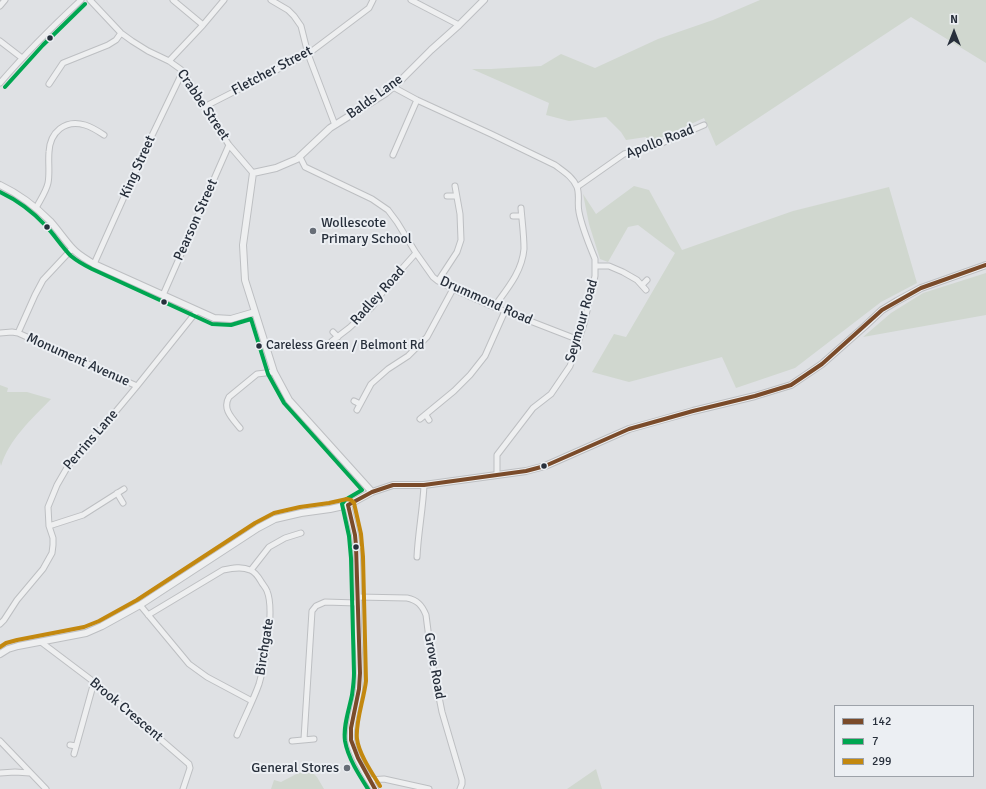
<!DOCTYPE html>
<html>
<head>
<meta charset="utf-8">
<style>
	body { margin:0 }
	#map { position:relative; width:986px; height:789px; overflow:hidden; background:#dfe1e4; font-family:Signika,sans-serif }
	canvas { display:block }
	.legend { position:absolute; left:834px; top:705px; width:140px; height:72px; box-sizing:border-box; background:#eceff3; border:1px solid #9da2a9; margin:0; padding:5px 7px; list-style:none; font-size:12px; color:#272f3b }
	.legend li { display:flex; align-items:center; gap:8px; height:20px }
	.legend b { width:20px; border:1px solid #9da2a9 }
	.north { position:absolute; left:934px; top:12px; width:40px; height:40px; -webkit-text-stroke:3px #eceff3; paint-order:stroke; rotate:0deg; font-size:11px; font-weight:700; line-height:16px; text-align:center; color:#272f3b }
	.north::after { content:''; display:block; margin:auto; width:14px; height:18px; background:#272f3b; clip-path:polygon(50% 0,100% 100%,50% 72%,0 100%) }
</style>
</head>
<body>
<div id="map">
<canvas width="986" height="789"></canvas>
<ul class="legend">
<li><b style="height:5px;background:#7a4b2a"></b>142</li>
<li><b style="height:5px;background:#00a651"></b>7</li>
<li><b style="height:5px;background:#c3880f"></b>299</li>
</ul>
<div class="north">N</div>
</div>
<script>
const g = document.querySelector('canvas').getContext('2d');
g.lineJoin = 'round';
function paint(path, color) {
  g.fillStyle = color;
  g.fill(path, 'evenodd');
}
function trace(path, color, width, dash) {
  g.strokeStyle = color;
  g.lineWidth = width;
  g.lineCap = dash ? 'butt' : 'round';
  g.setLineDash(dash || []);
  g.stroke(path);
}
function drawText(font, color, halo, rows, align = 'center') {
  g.font = font + ' Signika,sans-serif';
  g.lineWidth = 4;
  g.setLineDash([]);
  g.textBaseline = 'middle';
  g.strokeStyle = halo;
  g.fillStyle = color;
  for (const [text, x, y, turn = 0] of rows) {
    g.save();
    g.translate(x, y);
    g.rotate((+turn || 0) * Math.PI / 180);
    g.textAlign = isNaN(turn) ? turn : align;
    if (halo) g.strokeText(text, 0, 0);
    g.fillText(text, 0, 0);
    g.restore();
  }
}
paint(new Path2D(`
	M760 0H986V63L911 17 716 146 704 118 650 143 646 137 626 140 621 132 606 117 569 121 546 115 549 103 472 69H491L541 66 561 54 595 68 658 39 713 20Z
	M634 186 649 190 682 250 793 211 889 187 917 283 881 302 795 368 736 388 722 357 629 382 592 372 614 334 626 337 675 253 638 225 628 227 608 262 600 259 589 224 583 194 596 214Z
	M986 273V315L863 337 891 313 923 293Z
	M0 385 8 388 7 392H27L51 399C32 419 9 439 1 466L0 462Z
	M308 768 317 777 324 789H271L274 780 281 782Z
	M596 769 602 789H567Z`), '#d0d7cf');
const minor = new Path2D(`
	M90 0 121 33 132 41 148 51 169 61 183 71 204 107 229 145 253 173
	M173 0 203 25
	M271 0 288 10 294 16 301 26 308 54 335 125
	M411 0 459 25
	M0 6 5 0
	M0 41 22 58
	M169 61 203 25 224 0
	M0 83C25 54 52 27 81 0
	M49 84 63 63 108 45 116 40 121 33
	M393 87 417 100 491 134 555 165C563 171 573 177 577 187 580 195 577 203 579 212 582 228 589 244 595 259V276L584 324 570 366 551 394 533 408 497 455V475
	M204 107 308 54 369 8 373 0
	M393 155 417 100
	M300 157 305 167 372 199 388 210 397 222 416 253 433 277 438 281 453 289 494 307 579 340
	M577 187 624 154 655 146 704 125
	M447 196H456
	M36 208C40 200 46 192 48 183 50 173 48 162 49 152 50 132 65 119 85 125 92 127 98 131 104 135
	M513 216H521
	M94 264 146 148 183 71
	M595 266H609L623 272 637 280 646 290
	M438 281 457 252 461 240 460 214 455 186
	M642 285 647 280
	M163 295 229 145
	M494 307C507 289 522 272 524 249 524 235 522 221 521 208
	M333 332 338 337
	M0 333 12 332 18 333 137 386
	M18 333 35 295 43 280 72 249
	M332 341 349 328 372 307 390 282 416 253
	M354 401 360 404
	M357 410 371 384 388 369 408 356 427 337 453 289
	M426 415 429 420
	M420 419 454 391 470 375 485 356 505 311
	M240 428C232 418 222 409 229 397L257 374 274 372
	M117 493 123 503
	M49 526 83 515 124 489
	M417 557C418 533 423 509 424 485
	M251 570 269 547 285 538 301 533
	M358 597 407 598C417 600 422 605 426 615L432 662 442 712 462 780V784L460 789
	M140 605 189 664 207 677 252 701
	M148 615 223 570C232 568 242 566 250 570 256 572 259 578 262 583 264 586 266 588 267 591 275 610 265 664 259 684 253 701 244 718 237 735
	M0 624 4 620 17 600 43 569 52 553 53 545V538L49 526 48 507 57 485 68 466 107 422 137 386 197 311
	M41 642 94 682 189 764 190 768 183 789
	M304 739 312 611 316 606 325 602 357 603
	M0 741 46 789
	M292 741 314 739
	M70 745 76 746
	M74 754 94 682
	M0 773 15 772 30 773
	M369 780 384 779 429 789`);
const tertiary = new Path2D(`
	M0 185C19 194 36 207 50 221 58 230 64 239 72 248 78 255 86 259 94 264L214 318 231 319 255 312
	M372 492 289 400 274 372 245 280 243 245 253 173 276 168 297 159 330 128 386 93 402 79 431 50 459 25 484 0
	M348 505C350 515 353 525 355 535 359 565 357 595 358 626 358 647 361 668 359 689 357 704 349 726 351 740 353 753 368 778 375 789
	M0 654 8 649 18 646 86 633 102 626 140 605 258 528 275 519 301 513 330 509 348 505 372 492 393 485H424L526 471 545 466 629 429 693 411 755 396 791 385 822 364 865 326 882 310 897 301 921 288 986 265`);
trace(minor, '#bdbfc2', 7);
trace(tertiary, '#bdbfc2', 8);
trace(minor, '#eeeff0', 5);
trace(tertiary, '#eeeff0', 6);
trace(new Path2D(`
	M375 789 358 758 351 740V728L359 689 360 673 356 546 355 535 348 505 372 492 393 485H424L526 471 545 466 629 429 693 411 755 396 791 385 822 364 882 310 921 288 986 265`), '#7a4b2a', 4);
trace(new Path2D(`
	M5 87 43 45 85 4
	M0 192C17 200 32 211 45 225 54 234 61 246 71 256 77 261 84 265 92 269L212 324 231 325 251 319 268 374 284 403 362 490 345 500 342 504 349 536 351 558 354 673C354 681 353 688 352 695 349 710 343 726 345 741 348 758 359 775 368 789`), '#00a651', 4);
trace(new Path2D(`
	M0 647 6 643 17 640 84 627 99 621 137 600 255 523 274 513 300 507 329 503 347 499 351 500 354 503 361 534 363 557 366 681C364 699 355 723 357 739 359 754 372 773 380 786`), '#c3880f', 4);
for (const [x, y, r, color] of [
	[50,38,3.5,"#272f3b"],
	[47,227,3.5,"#272f3b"],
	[313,231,4,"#676d76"],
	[164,302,3.5,"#272f3b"],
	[259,346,3.5,"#272f3b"],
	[544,466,3.5,"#272f3b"],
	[356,547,3.5,"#272f3b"],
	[347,768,4,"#676d76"]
]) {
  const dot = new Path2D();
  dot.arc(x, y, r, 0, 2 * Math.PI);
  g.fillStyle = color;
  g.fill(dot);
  trace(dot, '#eceff3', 1.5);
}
drawText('13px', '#272f3b', '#eceff3', [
	["Careless Green / Belmont Rd",266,346]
], 'left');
drawText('14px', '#272f3b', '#eceff3', [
	["Fletcher Street",272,71,-28],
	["Balds Lane",375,97,-36],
	["Crabbe Street",203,105,56],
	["Apollo Road",660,142,-21],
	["King Street",138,167,-66],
	["Pearson Street",196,220,-66],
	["Radley Road",378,296,-48],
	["Drummond Road",486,301,24],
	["Seymour Road",582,321,-74],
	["Monument Avenue",78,360,24],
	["Perrins Lane",91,440,-49],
	["Birchgate",265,647,-81],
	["Grove Road",434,666,80],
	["Brook Crescent",126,710,40]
]);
drawText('14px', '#272f3b', '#eceff3', [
	["Wollescote",321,223],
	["Primary School",321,239],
	["General Stores",339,768,"right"]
], 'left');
</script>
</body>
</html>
